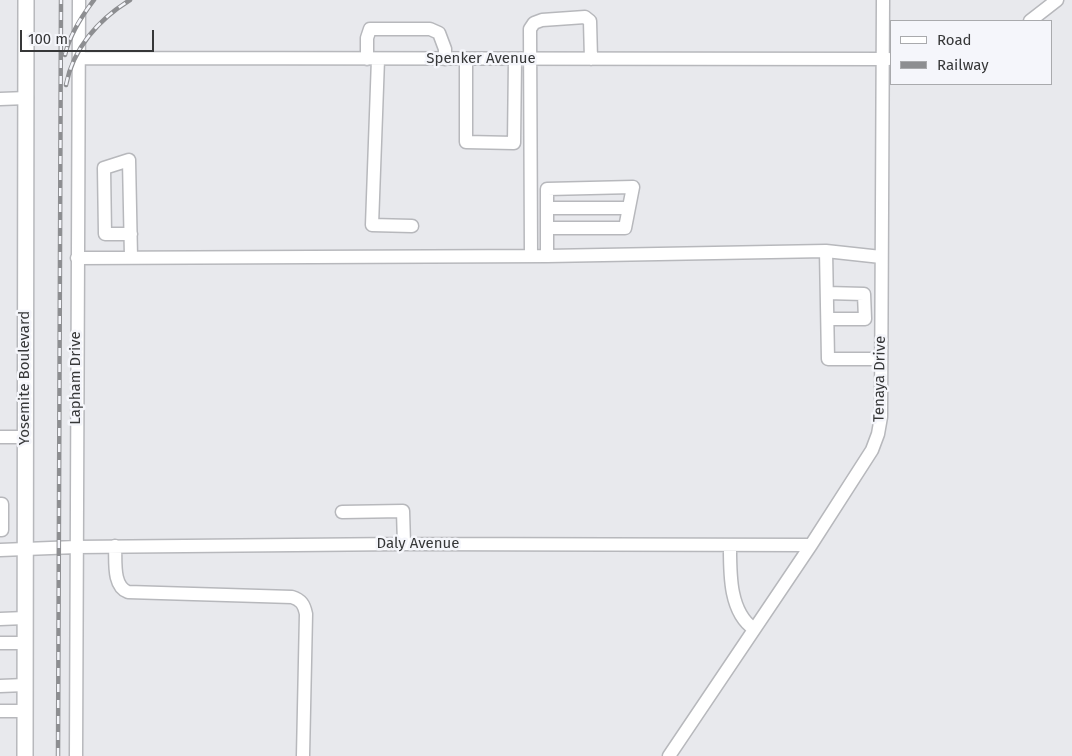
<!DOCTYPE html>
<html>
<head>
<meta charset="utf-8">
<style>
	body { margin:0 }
	#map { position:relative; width:1072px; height:756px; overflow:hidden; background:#e8e9ed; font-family:"Fira Sans",sans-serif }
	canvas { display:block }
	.legend { position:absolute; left:890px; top:20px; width:162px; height:65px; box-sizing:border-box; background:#f5f6fb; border:1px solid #a9aaad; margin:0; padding:6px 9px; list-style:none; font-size:15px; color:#363738 }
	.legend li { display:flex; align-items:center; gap:10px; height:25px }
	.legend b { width:25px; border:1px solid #a9aaad }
	.scale { position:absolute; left:20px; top:30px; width:134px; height:22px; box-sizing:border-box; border:2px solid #363738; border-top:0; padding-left:6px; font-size:15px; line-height:18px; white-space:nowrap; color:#363738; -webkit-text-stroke:4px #f5f6fb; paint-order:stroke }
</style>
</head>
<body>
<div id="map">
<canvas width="1072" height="756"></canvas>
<ul class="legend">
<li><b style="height:6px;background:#fff"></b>Road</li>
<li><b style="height:6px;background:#8d8e91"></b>Railway</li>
</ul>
<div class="scale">100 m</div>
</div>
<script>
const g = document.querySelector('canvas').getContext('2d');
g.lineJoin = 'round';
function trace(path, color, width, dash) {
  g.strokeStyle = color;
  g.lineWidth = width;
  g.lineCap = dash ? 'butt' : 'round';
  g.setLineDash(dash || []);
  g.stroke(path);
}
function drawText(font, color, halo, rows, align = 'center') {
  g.font = font + ' "Fira Sans",sans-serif';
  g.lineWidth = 5;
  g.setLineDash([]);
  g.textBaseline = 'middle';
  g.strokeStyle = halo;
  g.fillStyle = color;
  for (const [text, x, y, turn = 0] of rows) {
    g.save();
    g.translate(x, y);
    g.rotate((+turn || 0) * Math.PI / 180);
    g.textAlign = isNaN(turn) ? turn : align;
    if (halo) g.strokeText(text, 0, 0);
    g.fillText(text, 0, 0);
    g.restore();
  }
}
const minor = new Path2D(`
	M1030 21 1057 0
	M79 58 889 59
	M367 59V38L370 29H430L439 33 445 49V59
	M378 59 372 225 412 226
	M466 59V142L514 143 515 59
	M0 99 27 98
	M547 208H629
	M547 228H625L633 187 547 189V256L826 251 828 359H881
	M131 234H105L104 168 129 160 131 257
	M826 251 881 257
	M531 256 530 29 534 23 542 20 585 17 590 21 591 59
	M77 258 547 256
	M827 293 864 294 865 319H828
	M0 437H25
	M0 504H2V530H0
	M342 512 403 511 404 544
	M730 545C730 573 729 612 754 629
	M115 546C116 560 112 586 128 592L292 597C301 600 304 604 306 614L303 756
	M0 550 76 547 404 544 811 545
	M0 619 25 618
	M0 643H25
	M0 686 25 685
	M0 711H25
	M76 756 79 0
	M669 756 811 545 872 450 878 434 881 417 883 0`);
const major = new Path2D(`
	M25 756 26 0`);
trace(minor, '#b7b8bc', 15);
trace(major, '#b7b8bc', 18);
trace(minor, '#fff', 12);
trace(major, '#fff', 15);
const rail = new Path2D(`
	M65 55C70 34 81 17 94 0
	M66 85C73 48 99 19 130 0
	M58 756 61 0`);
trace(rail, '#8d8e91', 4.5);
trace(rail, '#f5f6fb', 2.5, [8]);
drawText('15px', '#363738', '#f5f6fb', [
	["Spenker Avenue",481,59],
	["Yosemite Boulevard",25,378,-90],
	["Lapham Drive",76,378,-90],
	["Tenaya Drive",880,379,-89],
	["Daly Avenue",418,544]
]);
</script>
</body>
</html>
